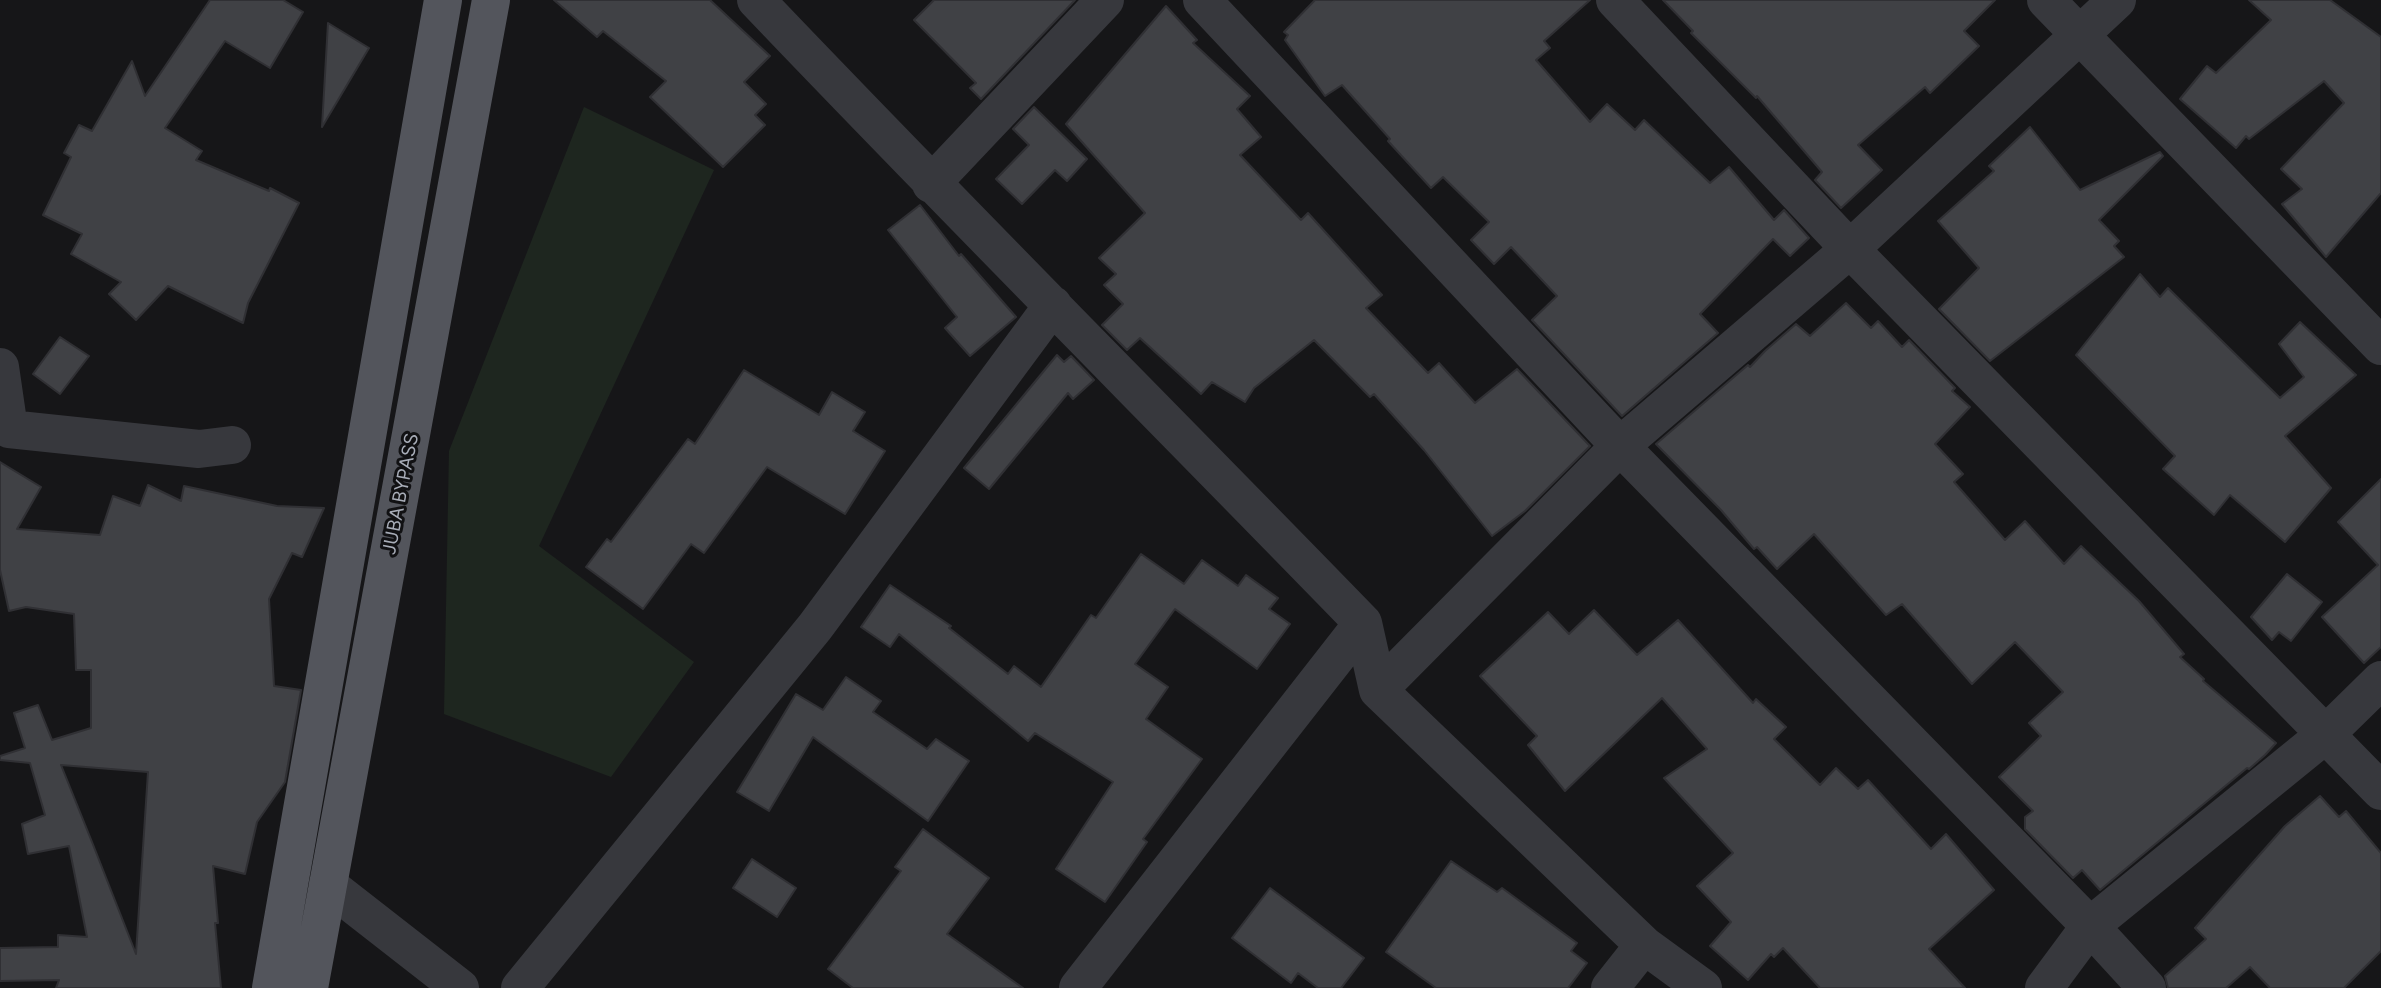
<!DOCTYPE html>
<html>
<head>
<meta charset="utf-8">
<style>
	body { margin:0 }
	canvas { display:block; background:#161618 }
</style>
</head>
<body>
<canvas width="2381" height="988"></canvas>
<script>
const g = document.querySelector('canvas').getContext('2d');
g.lineJoin = 'round';
function paint(path, color) {
  g.fillStyle = color;
  g.fill(path, 'evenodd');
}
function trace(path, color, width, dash) {
  g.strokeStyle = color;
  g.lineWidth = width;
  g.lineCap = dash ? 'butt' : 'round';
  g.setLineDash(dash || []);
  g.stroke(path);
}
function drawText(font, color, halo, rows, align = 'center') {
  g.font = font + ' Figtree,sans-serif';
  g.lineWidth = 6;
  g.setLineDash([]);
  g.textBaseline = 'middle';
  g.strokeStyle = halo;
  g.fillStyle = color;
  for (const [text, x, y, turn = 0] of rows) {
    g.save();
    g.translate(x, y);
    g.rotate((+turn || 0) * Math.PI / 180);
    g.textAlign = isNaN(turn) ? turn : align;
    if (halo) g.strokeText(text, 0, 0);
    g.fillText(text, 0, 0);
    g.restore();
  }
}
paint(new Path2D(`
	M584 107 714 170 539 546 694 662 611 777 444 714 449 451Z`), '#1e261f');
const building = new Path2D(`
	M210 0H283L303 12 270 68 225 41 165 128 202 151 196 160 269 191 270 188 299 203 248 303 243 323 168 286 136 320 109 294 121 282 71 254 82 234 43 215 71 157 64 153 79 125 92 131 132 61 145 96Z
	M554 0H710L770 56 744 82 766 104 755 115 765 125 723 167 650 97 666 81 603 31 597 37Z
	M934 0H1075L981 99 970 88 976 83 914 20Z
	M1315 0H1590L1544 41 1550 48 1536 60 1590 122 1607 104 1635 130 1644 120 1710 183 1729 167 1774 220 1784 210 1809 238 1790 256 1773 239 1700 314 1718 333 1622 416 1532 320 1557 296 1511 247 1494 264 1471 240 1489 222 1443 177 1431 188 1388 141 1390 139 1342 85 1325 96 1285 40 1288 35 1284 32Z
	M1663 0H1995L1964 31 1979 46 1930 93 1925 87 1858 145 1882 170 1841 208 1815 180 1822 172 1757 96 1756 98 1691 33 1693 31Z
	M2249 0H2330L2381 37V193L2326 257 2282 204 2302 189 2281 169 2344 103 2324 81 2249 139 2246 136 2236 148 2180 99 2207 66 2216 73 2271 20Z
	M1166 6 1197 40 1193 43 1250 96 1237 109 1261 137 1240 155 1301 220 1308 213 1382 295 1366 308 1428 373 1439 363 1475 403 1517 369 1590 446 1525 511 1492 536 1424 450 1374 394 1370 397 1314 340 1254 388 1245 402 1212 382 1201 394 1140 338 1127 350 1102 325 1123 304 1104 285 1116 274 1099 258 1145 213 1066 124Z
	M328 23 369 48 322 127Z
	M1034 107 1087 159 1067 181 1055 170 1022 204 996 179 1029 145 1013 129Z
	M2030 127 2080 190 2160 152 2163 156 2099 220 2119 241 2114 246 2124 257 1990 361 1939 309 1979 268 1938 221 1994 171 1989 166Z
	M920 205 959 256 961 254 1016 317 970 356 945 328 957 317 888 230Z
	M2140 274 2160 297 2168 288 2280 398 2304 377 2279 344 2300 322 2356 375 2285 436 2331 488 2285 542 2230 495 2214 515 2163 469 2175 456 2076 355Z
	M1846 303 1871 328 1878 321 1902 347 1909 340 1955 388 1952 391 1970 407 1935 444 1963 474 1954 482 2005 540 2025 521 2064 564 2081 546 2139 601 2184 654 2180 657 2204 679 2203 681 2276 743 2265 755 2249 769 2247 768 2100 890 2082 870 2073 878 2025 829V817L2033 811 1999 777 2041 736 2029 723 2063 692 2015 642 1972 684 1902 604 1886 615 1814 534 1777 569 1757 547 1754 549 1721 510 1656 444 1748 365 1750 367 1765 351 1796 324 1810 336Z
	M60 337 89 356 60 394 33 374Z
	M1057 355 1064 362 1071 356 1094 380 1073 399 1068 393 989 489 964 468Z
	M744 370 819 415 832 392 865 412 853 431 885 451 845 514 767 467 704 553 691 544 643 609 586 567 607 539 611 542 688 439 695 444Z
	M0 462 41 487 17 529 100 535 113 496 140 506 148 485 181 501 184 486 277 506 324 508 302 557 292 553 269 599 274 686 301 690 285 782 257 822 245 874 213 866 218 923H215L221 988H56L59 980 0 981V948L58 947V935L87 937 69 846 28 854 22 824 45 815 30 763 0 760V756L25 748 14 713 38 705 52 740 91 728V670H76L74 614 26 607 9 611 0 570ZM61 765 148 772 136 954 92 842Z
	M2381 479V647L2364 663 2322 617 2378 565 2338 522Z
	M1141 554 1184 584 1202 560 1238 586 1246 575 1278 598 1269 609 1290 624 1257 669 1175 609 1135 664 1168 687 1146 719 1202 759 1143 839 1147 842 1105 902 1056 869 1113 782 1035 733 1028 741 899 634 890 647 861 627 890 585 951 626 949 628 1008 674 1014 666 1041 687 1091 615 1096 618Z
	M2287 574 2322 602 2291 641 2279 632 2272 640 2251 617Z
	M1594 610 1637 655 1678 620 1753 703 1756 699 1786 727 1774 739 1820 785 1836 768 1858 789 1868 780 1931 849 1946 834 1994 890 1929 949 1965 988H1820L1783 948 1774 957 1771 954 1748 980 1710 946 1731 922 1697 886 1733 853 1664 778 1707 749 1662 698 1565 791 1528 745 1537 736 1480 676 1548 612 1569 634Z
	M846 677 881 701 873 712 927 749 936 739 969 761 928 821 813 737 769 811 737 792 796 694 823 710Z
	M2320 796 2339 817 2346 811 2381 853V951L2344 988H2270L2250 967 2226 988H2168L2165 976 2206 939 2195 928 2285 826Z
	M923 829 989 878 947 934 1023 988H853L828 969 901 871 895 867Z
	M752 859 796 888 777 917 733 888Z
	M1451 861 1497 892 1502 888 1577 943 1571 951 1587 963 1568 988H1436L1386 952Z
	M1270 888 1364 958 1341 988H1318L1298 973 1291 983 1232 938Z`);
paint(building, '#404145');
trace(building, '#303034', 2);
trace(new Path2D(`
	M756 0C956 210 1161 415 1363 623L1378 690 1644 945 1703 988
	M1202 0 1620 446 2090 926 2147 988
	M1615 0 1850 249 2381 791
	M2046 0 2381 346
	M931 184 1105 0
	M0 367 9 429 199 449 232 445
	M1378 690 1620 446 1850 249 2117 0
	M328 885 460 988
	M520 988 815 627 1053 305
	M1078 988 1363 623
	M1610 988 1644 945
	M2044 988 2090 926 2326 734 2381 680`), '#37383d', 38);
trace(new Path2D(`
	M271 988 443 0
	M309 988 491 0`), '#53555c', 38);
drawText('19px', '#a8adb8', '#111113', [
	["JUBA BYPASS",401,494,-79]
]);
</script>
</body>
</html>
